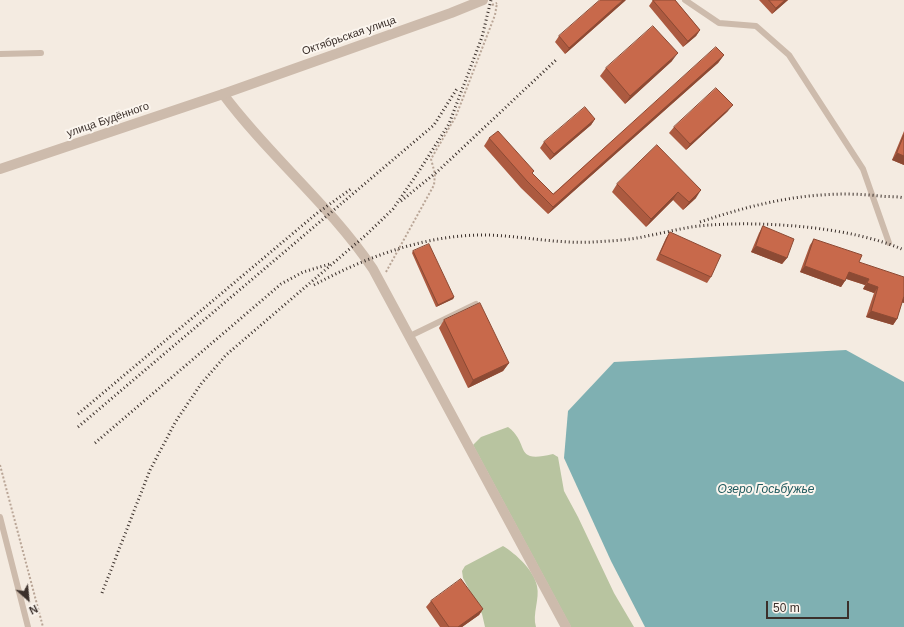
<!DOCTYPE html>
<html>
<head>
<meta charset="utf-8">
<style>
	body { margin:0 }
	#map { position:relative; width:904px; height:627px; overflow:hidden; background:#f4ebe1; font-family:Arial,sans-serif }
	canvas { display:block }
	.north { position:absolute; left:8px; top:579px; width:40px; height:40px; -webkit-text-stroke:3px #fbf5ee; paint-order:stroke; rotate:153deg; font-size:11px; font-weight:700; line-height:16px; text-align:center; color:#3b302b }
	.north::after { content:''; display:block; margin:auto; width:14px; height:18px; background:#3b302b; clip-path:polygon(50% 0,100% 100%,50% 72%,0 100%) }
	.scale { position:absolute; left:766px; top:601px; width:83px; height:18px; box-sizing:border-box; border:2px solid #3b302b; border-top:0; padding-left:5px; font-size:12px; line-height:14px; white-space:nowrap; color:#3b302b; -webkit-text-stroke:3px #fbf5ee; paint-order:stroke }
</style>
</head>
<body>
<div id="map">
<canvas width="904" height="627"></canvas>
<div class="north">N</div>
<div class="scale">50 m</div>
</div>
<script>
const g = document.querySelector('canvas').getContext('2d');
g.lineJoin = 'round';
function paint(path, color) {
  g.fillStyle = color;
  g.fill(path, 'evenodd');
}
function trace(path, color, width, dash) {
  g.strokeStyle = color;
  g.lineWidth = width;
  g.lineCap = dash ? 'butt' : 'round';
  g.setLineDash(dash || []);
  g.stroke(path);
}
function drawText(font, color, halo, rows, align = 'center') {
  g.font = font + ' Arial,sans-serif';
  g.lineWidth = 4;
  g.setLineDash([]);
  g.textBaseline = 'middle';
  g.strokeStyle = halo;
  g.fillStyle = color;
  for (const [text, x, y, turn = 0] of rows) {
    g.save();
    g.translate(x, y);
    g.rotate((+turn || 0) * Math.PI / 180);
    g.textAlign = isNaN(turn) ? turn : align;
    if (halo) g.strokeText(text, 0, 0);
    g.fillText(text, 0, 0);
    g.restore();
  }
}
paint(new Path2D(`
	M508 427C531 444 512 464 553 454L558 457 564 491 578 517 614 593 634 627H571L473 445 481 437Z
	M503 546C516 554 534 570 537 586 540 599 532 614 536 627H485L482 614 463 578 462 571 465 566Z`), '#b8c4a0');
paint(new Path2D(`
	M846 350 904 382V627H645L611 561 564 458 568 411 614 362Z`), '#7fb0b2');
trace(new Path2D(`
	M492 5 497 3
	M386 272 434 185 435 174 431 159 456 116 495 15 497 3
	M0 465 43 627`), '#b9a596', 2, [2, 2]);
trace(new Path2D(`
	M685 0 719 23 756 26 789 55 863 169 889 243
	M0 54 41 53
	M410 336 476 304
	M0 517 28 627`), '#cdbbac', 6);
trace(new Path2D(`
	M223 94C269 156 330 205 373 269L566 627`), '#cdbbac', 10);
trace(new Path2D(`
	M0 169 223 94 451 13 483 0`), '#cdbbac', 10);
trace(new Path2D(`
	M401 201 438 171 556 60
	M700 222C760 202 815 189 880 196 888 197 896 196 904 198
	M314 285C366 257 427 234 487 235 522 236 558 244 593 242 611 241 630 240 647 236 668 232 689 226 710 225 767 221 852 227 904 250
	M78 414 316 214 351 189
	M78 427 434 125 458 87
	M95 443 281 284 303 272 330 264
	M102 593 150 470 176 421 201 384 226 355 366 235 393 209 419 171 449 124 482 37 491 0`), '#3b302b', 3, [1, 3]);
paint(new Path2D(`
	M626 0 565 54 555 42 559 36Z
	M653 0H675L700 30 696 36 683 47 649 6Z
	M759 0H788L772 14Z
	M724 55 718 63 548 214 521 188 484 146 489 138 532 174 553 194Z
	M672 61 625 104 600 76 606 68Z
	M728 111 686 150 669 133 674 127Z
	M595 119 591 125 550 160 540 148 544 142Z
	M904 131V165L892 160Z
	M657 145 696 198 683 210 673 200 646 227 612 192 617 184Z
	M763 226 787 258 782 264 751 252 759 233Z
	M670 232 711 277 707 283 656 260 666 238Z
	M814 239 859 262 902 302 897 319 893 325 866 317 874 293 863 289 865 285 846 279 841 287 800 272 810 245Z
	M413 251 454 297 453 299 436 307 412 253Z
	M444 320 509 363 503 371 468 388 439 328Z
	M431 601 483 609 479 615 462 627H440L426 607Z`), '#ac5a40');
paint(new Path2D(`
	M623 0H626L565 54 569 48Z
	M785 0H788L772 14 776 8Z
	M700 30 696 36 683 47 688 41Z
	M678 53 672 61 625 104 630 96Z
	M724 55 718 63 548 214 553 207Z
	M733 105 728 111 686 150 690 144Z
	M595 119 591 125 550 160 554 154Z
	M897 153 904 156V165L892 160Z
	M701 190 696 198 683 210 689 202Z
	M678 192 673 200 646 227 651 219Z
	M756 246 787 258 782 264 751 252Z
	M805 266 845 281 841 287 800 272Z
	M849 272 869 279 865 285 844 278Z
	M867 283 878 287 874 293 863 289Z
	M904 296V303L899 302Z
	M454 297 453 299 436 307 438 305Z
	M871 311 897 319 893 325 866 317Z
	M509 363 503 371 468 388 473 380Z
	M483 609 479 615 462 627H458Z`), '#8c4a34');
const building = new Path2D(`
	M600 0H623L569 48 559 36Z
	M653 0H675L700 30 688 41Z
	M769 0H785L776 8Z
	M653 26 678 53 630 96 606 68Z
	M716 47 724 55 553 207 527 181 489 138 498 131 534 171 532 173 553 194Z
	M716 88 733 105 690 144 674 127Z
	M585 107 595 119 554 154 544 142Z
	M904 135V156L897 153Z
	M657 145 701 190 689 202 678 192 651 219 617 184Z
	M763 226 794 239 787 258 756 246Z
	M670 232 721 255 711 277 660 254Z
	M814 239 862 255 859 262 904 277V296L897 319 871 311 878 287 867 283 869 279 849 272 845 281 805 266Z
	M429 244 454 297 438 305 413 251Z
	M480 303 509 363 473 380 444 320Z
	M461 579 483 609 458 627H449L431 601Z`);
paint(building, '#c8694b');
trace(building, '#8c4a34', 1);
drawText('11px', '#3b302b', '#fbf5ee', [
	["Октябрьская улица",349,36,-19],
	["улица Будённого",108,120,-19]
]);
drawText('italic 12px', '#1f5a5e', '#fbf5ee', [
	["Озеро Госьбужье",766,490]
]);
</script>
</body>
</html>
